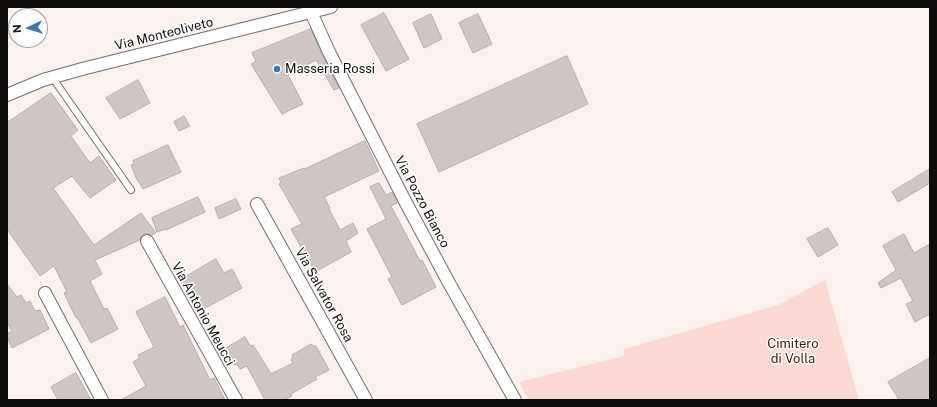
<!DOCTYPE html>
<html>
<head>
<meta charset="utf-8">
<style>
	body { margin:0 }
	#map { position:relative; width:937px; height:407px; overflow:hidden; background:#fbf2f0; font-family:"Public Sans",sans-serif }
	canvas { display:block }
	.frame { position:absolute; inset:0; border:8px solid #0f0c0c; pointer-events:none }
	.north { position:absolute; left:8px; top:8px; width:40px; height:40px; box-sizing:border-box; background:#fff; border:1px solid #9f9e9e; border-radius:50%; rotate:266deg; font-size:11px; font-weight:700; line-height:16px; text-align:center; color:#0f0c0c }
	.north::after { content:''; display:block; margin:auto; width:14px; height:18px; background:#367aaf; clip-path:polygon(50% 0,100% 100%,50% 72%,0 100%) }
</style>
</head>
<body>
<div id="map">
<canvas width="937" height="407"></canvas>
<div class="frame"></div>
<div class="north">N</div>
</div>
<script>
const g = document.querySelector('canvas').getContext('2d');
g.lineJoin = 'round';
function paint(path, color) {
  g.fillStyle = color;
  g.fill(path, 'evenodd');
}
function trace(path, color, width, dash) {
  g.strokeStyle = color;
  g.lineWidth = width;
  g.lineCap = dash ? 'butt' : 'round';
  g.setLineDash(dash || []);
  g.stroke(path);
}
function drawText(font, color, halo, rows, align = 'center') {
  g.font = font + ' "Public Sans",sans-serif';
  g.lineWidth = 3;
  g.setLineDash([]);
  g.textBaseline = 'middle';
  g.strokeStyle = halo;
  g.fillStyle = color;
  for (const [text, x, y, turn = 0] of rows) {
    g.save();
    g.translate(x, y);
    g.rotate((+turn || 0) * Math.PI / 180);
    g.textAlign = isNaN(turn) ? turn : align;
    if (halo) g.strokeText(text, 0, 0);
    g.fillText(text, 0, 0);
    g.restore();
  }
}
paint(new Path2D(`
	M825 280 859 400H529L519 382 624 356V349L778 305Z`), '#fcd9d0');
const building = new Path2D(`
	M384 13 409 59 386 71 361 25Z
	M431 14 442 39 424 48 413 23Z
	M478 14 492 44 473 53 459 23Z
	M311 29 322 55 339 88 334 90 316 60 288 75 303 104 282 114 251 64 256 61 252 53Z
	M567 56 588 104 439 172 417 124Z
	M138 80 150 103 120 119 106 98Z
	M51 93 78 130 71 136 90 163 99 156 116 180 90 198 72 176 53 188 94 245 141 213 156 233 151 235 147 234H144L141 237 140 240 95 260 102 274 90 281 104 309 107 308 118 329 91 343 77 317 76 318 64 293 67 292 54 266 40 276 7 229V123Z
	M184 116 190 126 179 131 174 122Z
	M365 141 379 171 324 197 330 208 329 209 340 230 353 223 358 233 346 241 351 252 315 272 291 229 302 224 279 184 281 183 279 178 304 168V169Z
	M168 145 181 172 143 189 139 182 137 180 131 165 134 164 133 161Z
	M930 169V183L898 202 892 192Z
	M379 183 386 195 392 192 397 203 391 206 420 261 422 260 436 287 402 305 388 279 392 277 367 229 386 219 370 187Z
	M198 197 205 212 166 230 165 229 157 232 152 218Z
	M236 199 241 209 219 219 215 208Z
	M828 228 838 245 818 257 807 239Z
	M904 234 914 253 930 244V314L915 322 906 304 913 301 901 278 881 288 878 283 896 270 883 246Z
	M216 259 224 273 232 269 242 288 200 311 182 279Z
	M7 284 17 297 21 295 26 303 30 301 35 311 40 310 49 329 12 348 7 337V334L12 331 7 322Z
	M165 297 180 327 183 325 210 380 214 378 225 400H121L146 386 133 362 140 358 138 355 154 347 136 312Z
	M245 337 250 346 253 345 271 374 293 363 291 359 293 358 292 355 311 344 313 346H316L329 370 315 377 317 379 291 394 292 396 284 400H265L247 366 240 369 237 364 234 365 225 349Z
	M930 358V400H899L888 382Z
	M76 373 91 400H58L51 387Z`);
paint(building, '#d0c7c5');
trace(building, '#b4acaa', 1);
const lane = new Path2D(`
	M52 77 131 190`);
const street = new Path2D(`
	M311 12 329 52 406 203 449 283 515 400
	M7 95 43 80 82 69 331 7
	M257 204 366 400
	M147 241 236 400
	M45 293 102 400`);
trace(lane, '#746d6b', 8);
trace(street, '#746d6b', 14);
trace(lane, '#fff', 6);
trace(street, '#fff', 12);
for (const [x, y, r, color] of [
	[277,69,4,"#367aaf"]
]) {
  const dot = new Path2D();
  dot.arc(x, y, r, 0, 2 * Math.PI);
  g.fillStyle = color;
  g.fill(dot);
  trace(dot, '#fff', 1.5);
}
drawText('13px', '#0f0c0c', '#fff', [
	["Via Monteoliveto",164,34,-14],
	["Via Pozzo Bianco",422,202,62],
	["Via Salvator Rosa",324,295,61],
	["Via Antonio Meucci",203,314,61]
]);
drawText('13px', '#0f0c0c', '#fff', [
	["Masseria Rossi",285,69]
], 'left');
drawText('13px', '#4f1607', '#fff', [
	["Cimitero",793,344],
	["di Volla",793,359]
]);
</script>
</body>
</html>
